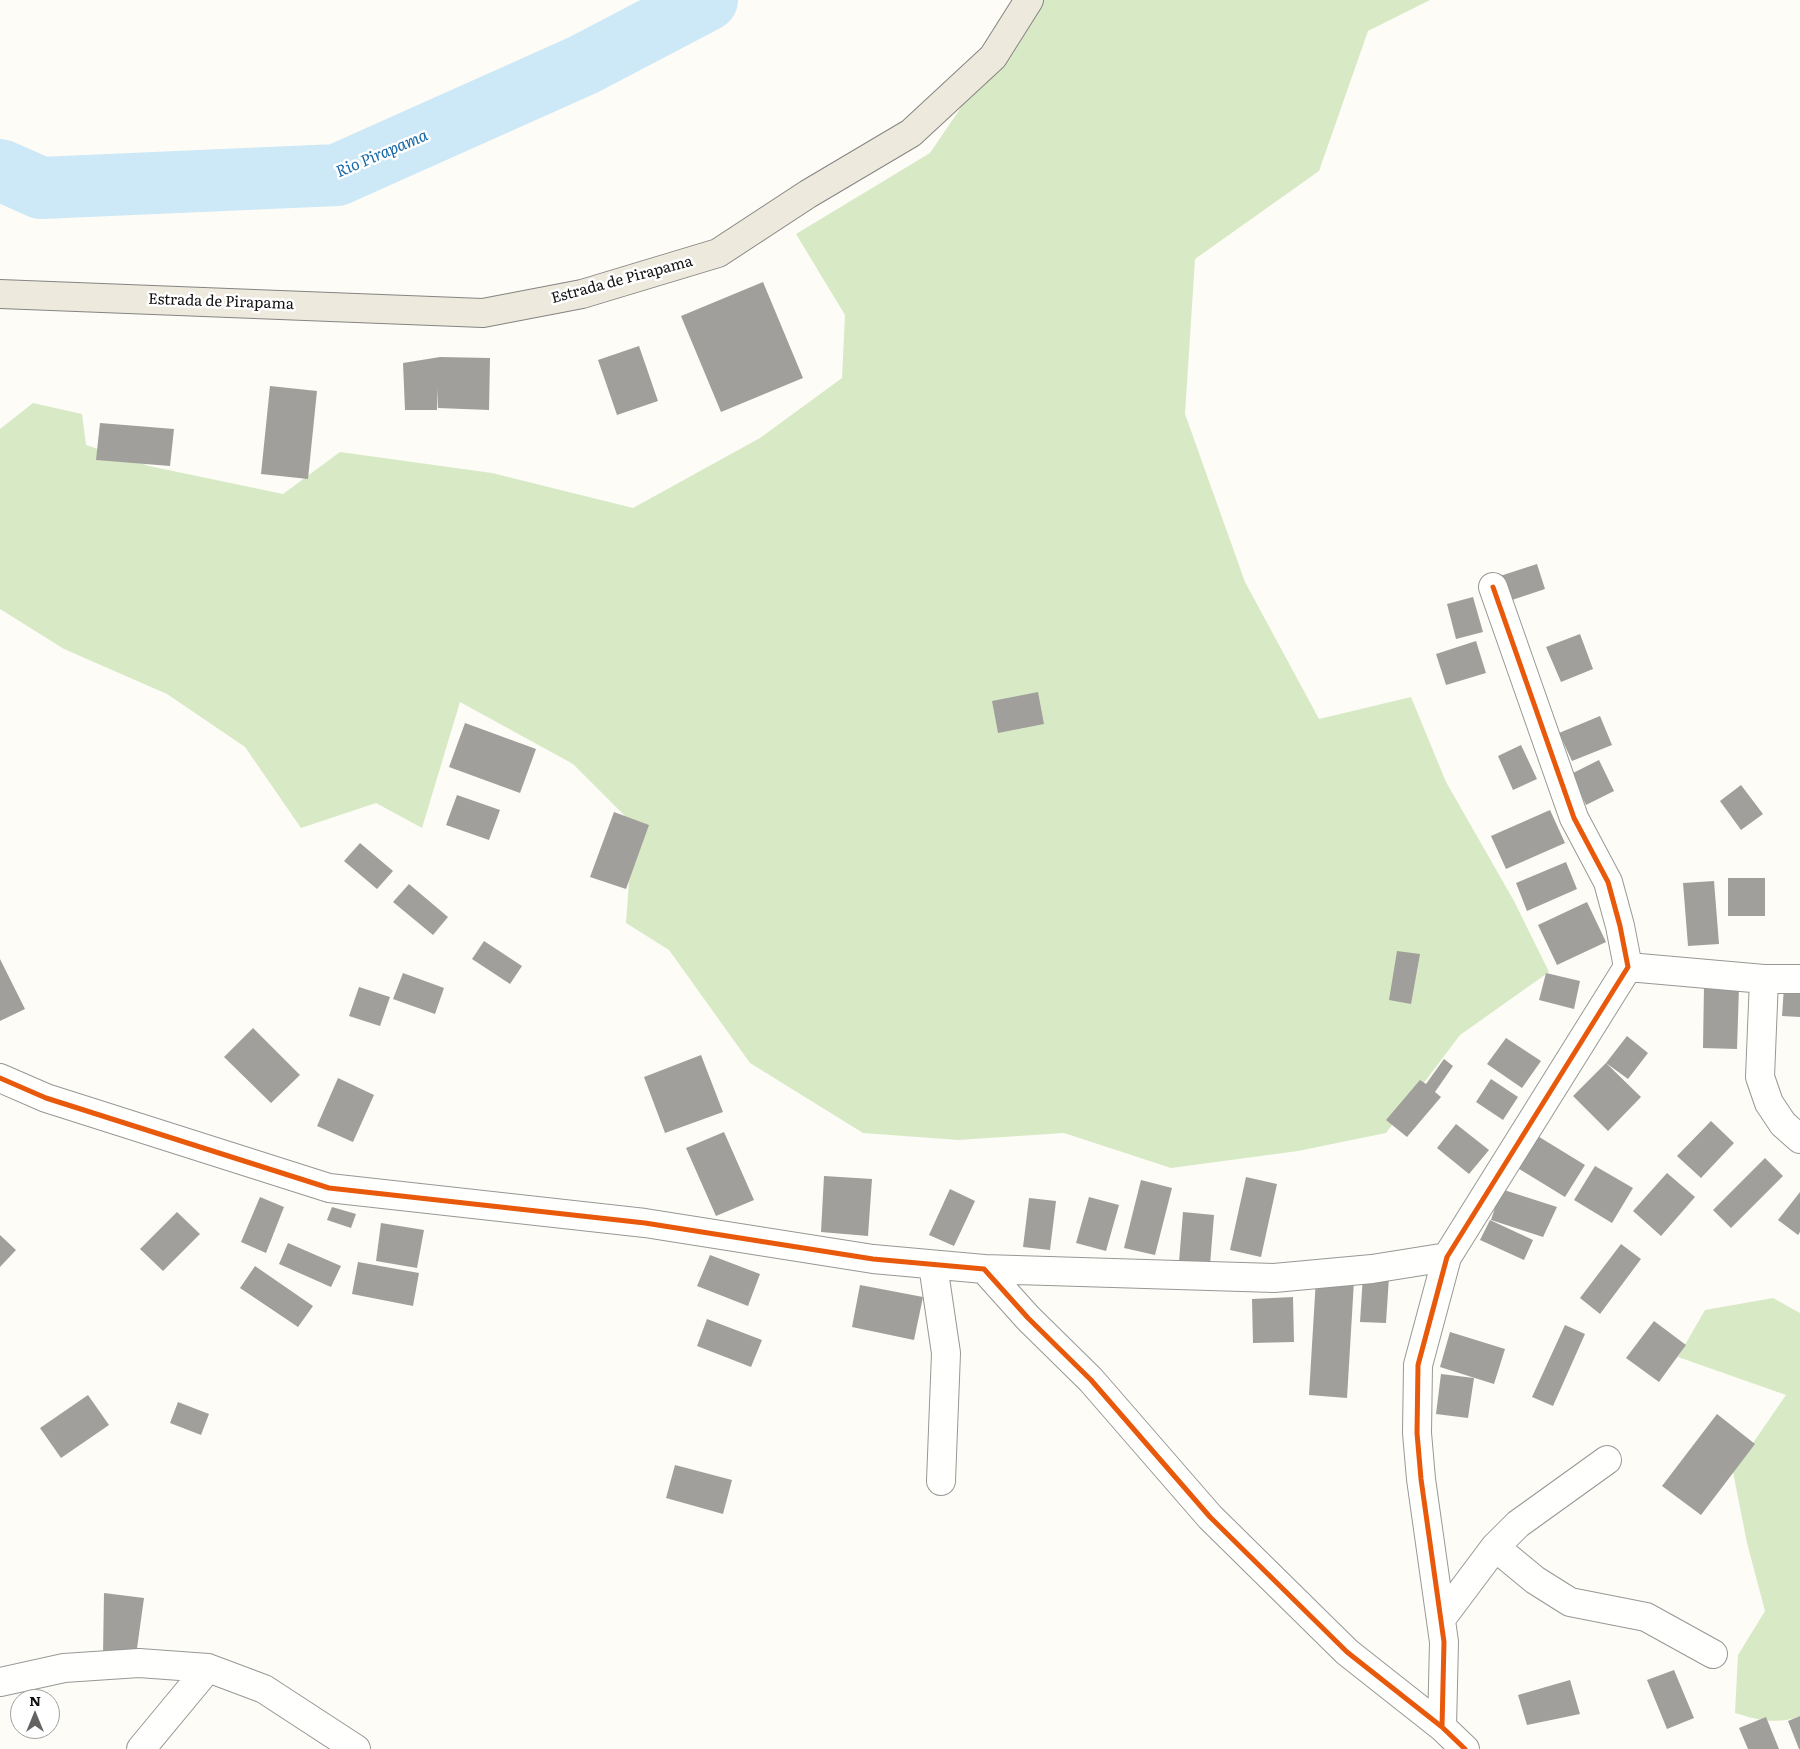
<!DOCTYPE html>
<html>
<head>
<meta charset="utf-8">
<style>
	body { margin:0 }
	#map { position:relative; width:1800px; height:1749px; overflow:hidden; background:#fdfcf7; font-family:Literata,serif }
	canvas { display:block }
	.north { position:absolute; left:10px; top:1689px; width:50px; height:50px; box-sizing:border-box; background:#fff; border:1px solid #a0a0a0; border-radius:50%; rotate:0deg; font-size:14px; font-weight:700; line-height:20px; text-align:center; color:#111 }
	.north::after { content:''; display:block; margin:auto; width:18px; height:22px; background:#646362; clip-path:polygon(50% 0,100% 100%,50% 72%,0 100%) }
</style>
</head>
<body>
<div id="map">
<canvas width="1800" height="1749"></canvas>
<div class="north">N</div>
</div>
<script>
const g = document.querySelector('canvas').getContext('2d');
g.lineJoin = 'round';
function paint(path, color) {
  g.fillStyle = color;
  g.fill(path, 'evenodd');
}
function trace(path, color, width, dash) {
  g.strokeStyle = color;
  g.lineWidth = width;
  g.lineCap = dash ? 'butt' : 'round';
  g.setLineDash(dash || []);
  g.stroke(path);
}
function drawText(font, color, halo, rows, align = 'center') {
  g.font = font + ' Literata,serif';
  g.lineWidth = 5;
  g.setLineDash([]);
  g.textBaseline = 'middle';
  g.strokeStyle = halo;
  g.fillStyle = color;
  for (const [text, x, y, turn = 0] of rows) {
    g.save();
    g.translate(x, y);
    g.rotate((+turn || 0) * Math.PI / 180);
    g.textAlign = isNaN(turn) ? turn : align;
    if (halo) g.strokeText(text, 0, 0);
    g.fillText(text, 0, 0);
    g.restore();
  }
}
paint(new Path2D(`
	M1034 0H1430L1368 31 1319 171 1195 259 1185 414 1245 582 1319 719 1411 697 1446 782 1514 901 1549 972 1460 1035 1386 1133 1298 1151 1171 1168 1064 1133 958 1140 863 1133 750 1063 669 950 626 923 633 824 573 764 460 702 422 828 376 803 301 828 245 747 167 694 64 649 0 609V429L33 403 82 414 86 445 149 466 283 494 340 452 492 473 633 508 760 438 842 378 845 315 796 234 930 153Z
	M1773 1298 1800 1313V1716C1778 1725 1757 1720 1735 1713L1738 1655 1765 1611 1747 1543 1733 1472 1786 1395 1678 1357 1705 1310Z`), '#d8eac5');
trace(new Path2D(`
	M0 170 41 188 337 175 583 65 707 0`), '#cde8f7', 62);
paint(new Path2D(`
	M763 282 803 378 721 412 681 316Z
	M639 346 658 401 617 415 598 360Z
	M440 357 490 358 489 410 438 408V388L437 410H405L403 363Z
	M270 386 317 391 308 479 261 474Z
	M100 423 174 429 170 466 96 460Z
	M1537 564 1545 589 1509 601 1500 576Z
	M1473 597 1483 632 1456 639 1447 604Z
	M1580 634 1593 669 1561 682 1546 647Z
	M1476 641 1486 673 1446 685 1436 654Z
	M1038 692 1044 724 998 733 992 701Z
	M1600 716 1612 745 1572 761 1559 733Z
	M465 723 536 749 520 793 449 767Z
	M1521 745 1537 779 1513 790 1498 756Z
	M1599 760 1614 791 1586 805 1571 774Z
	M1741 785 1763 814 1741 830 1720 801Z
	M457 795 500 810 489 840 446 825Z
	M1550 810 1565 843 1506 869 1491 836Z
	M614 812 649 825 626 889 590 877Z
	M360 843 393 871 377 889 344 861Z
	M1566 862 1577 889 1527 911 1516 883Z
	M1728 878H1765V916H1728Z
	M1714 881 1719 944 1688 946 1683 883Z
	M409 884 448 917 433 935 393 902Z
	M1587 902 1606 942 1557 965 1538 925Z
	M484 941 522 966 510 984 472 959Z
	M1397 951 1420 954 1411 1004 1389 1000Z
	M0 959 25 1009 0 1021Z
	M403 973 444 988 435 1014 393 999Z
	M1546 973 1580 981 1574 1009 1539 1000Z
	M1704 986 1739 987 1737 1049 1703 1048Z
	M359 987 390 997 380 1026 349 1016Z
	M1784 987 1800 988V1017L1782 1016Z
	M253 1028 300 1075 271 1103 224 1057Z
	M1627 1036 1648 1053 1628 1079 1606 1063 1641 1097 1608 1131 1573 1096 1606 1063Z
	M1506 1038 1541 1061 1522 1088 1487 1064Z
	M701 1055 723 1112 665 1133 644 1077Z
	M1444 1059 1453 1066 1435 1092 1441 1097 1407 1137 1386 1120 1420 1080 1426 1084Z
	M338 1078 374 1095 353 1142 317 1126Z
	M1491 1079 1518 1097 1503 1120 1476 1102Z
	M1711 1121 1734 1143 1701 1178 1677 1156Z
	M1456 1124 1489 1150 1469 1174 1437 1148Z
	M724 1132 754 1200 716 1216 686 1148Z
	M1536 1135 1585 1165 1565 1197 1516 1167Z
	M1765 1158 1783 1176 1731 1228 1713 1210Z
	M1595 1166 1633 1188 1612 1223 1574 1200Z
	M1667 1173 1695 1197 1661 1236 1633 1211Z
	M824 1176 872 1179 868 1236 821 1232Z
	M1246 1177 1277 1184 1261 1257 1230 1250Z
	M1141 1180 1172 1188 1155 1255 1124 1248Z
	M950 1189 975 1201 954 1246 929 1235Z
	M1501 1189 1557 1207 1543 1237 1491 1220Z
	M1800 1192V1232L1798 1235 1778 1220Z
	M260 1197 284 1207 266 1253 241 1242Z
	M1089 1197 1119 1205 1106 1251 1076 1243Z
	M1029 1198 1056 1201 1050 1250 1023 1247Z
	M332 1207 356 1214 351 1228 327 1220Z
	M177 1212 200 1234 163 1271 140 1249Z
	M1183 1212 1214 1215 1210 1265 1179 1262Z
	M1490 1220 1533 1240 1524 1260 1480 1240Z
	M381 1223 424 1230 417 1268 376 1261Z
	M0 1235 16 1250 0 1267Z
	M288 1243 341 1266 331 1287 279 1264Z
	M1621 1244 1641 1259 1600 1314 1580 1298Z
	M710 1255 760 1274 748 1306 697 1286Z
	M358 1262 419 1273 413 1306 352 1294Z
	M255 1266 313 1306 298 1327 240 1288Z
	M1363 1275 1389 1277 1386 1323 1360 1322Z
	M1316 1278 1354 1281 1347 1398 1309 1395Z
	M860 1285 923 1297 914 1340 852 1327Z
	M1293 1297 1294 1342 1253 1343 1252 1299Z
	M707 1319 762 1340 751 1367 697 1346Z
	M1654 1321 1686 1345 1659 1382 1626 1358Z
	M1565 1325 1585 1334 1553 1406 1532 1397Z
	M1450 1332 1505 1349 1494 1384 1440 1367Z
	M1441 1374 1474 1378 1468 1418 1436 1414Z
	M88 1395 109 1425 61 1458 40 1428Z
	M178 1402 209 1414 201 1435 170 1423Z
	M1717 1414 1755 1444 1701 1515 1662 1486Z
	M675 1465 732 1480 723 1514 666 1498Z
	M104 1593 144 1598 135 1663 103 1656Z
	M1674 1670 1694 1718 1667 1729 1647 1680Z
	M1570 1680 1580 1714 1527 1725 1518 1695Z
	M1800 1716V1749H1799L1788 1721Z
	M1766 1717 1779 1749H1748L1739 1728Z`), '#a19f9c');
const minor = new Path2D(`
	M1628 967 1764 979H1800
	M1764 979 1760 1077 1769 1103 1783 1124 1800 1139
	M0 1078 46 1098 329 1188 645 1223 873 1259 984 1269 1028 1318 1091 1380 1210 1517 1347 1652 1442 1727 1465 1749
	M933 1265 946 1353 941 1481
	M984 1269 1274 1278 1372 1269 1447 1257
	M1495 1547 1535 1580 1570 1602 1646 1617 1713 1654
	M1441 1619 1495 1547 1518 1524 1607 1460
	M0 1682 64 1668 139 1663 208 1668 264 1689 356 1749
	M1442 1727 1444 1642 1421 1479 1417 1433 1418 1365 1447 1257 1628 967 1620 926 1608 882 1574 818 1493 587
	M141 1749 208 1668`);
const major = new Path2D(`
	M0 294 483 313 582 294 718 253 808 194 911 133 993 57 1029 0`);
trace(minor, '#979795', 30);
trace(major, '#858482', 30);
trace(minor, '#fffffe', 28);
trace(major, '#ede9dc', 28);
trace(new Path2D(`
	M0 1078 46 1098 329 1188 645 1223 873 1259 984 1269 1028 1318 1091 1380 1210 1517 1347 1652 1442 1727 1465 1749
	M1442 1727 1444 1642 1421 1479 1417 1433 1418 1365 1447 1257 1628 967 1620 926 1608 882 1574 818 1493 587`), '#e8590c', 5);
drawText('15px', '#111', '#fff', [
	["Estrada de Pirapama",622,280,-15],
	["Estrada de Pirapama",221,302,2]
]);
drawText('italic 16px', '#1768a6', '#fff', [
	["Rio Pirapama",382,154,-23]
]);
</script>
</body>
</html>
